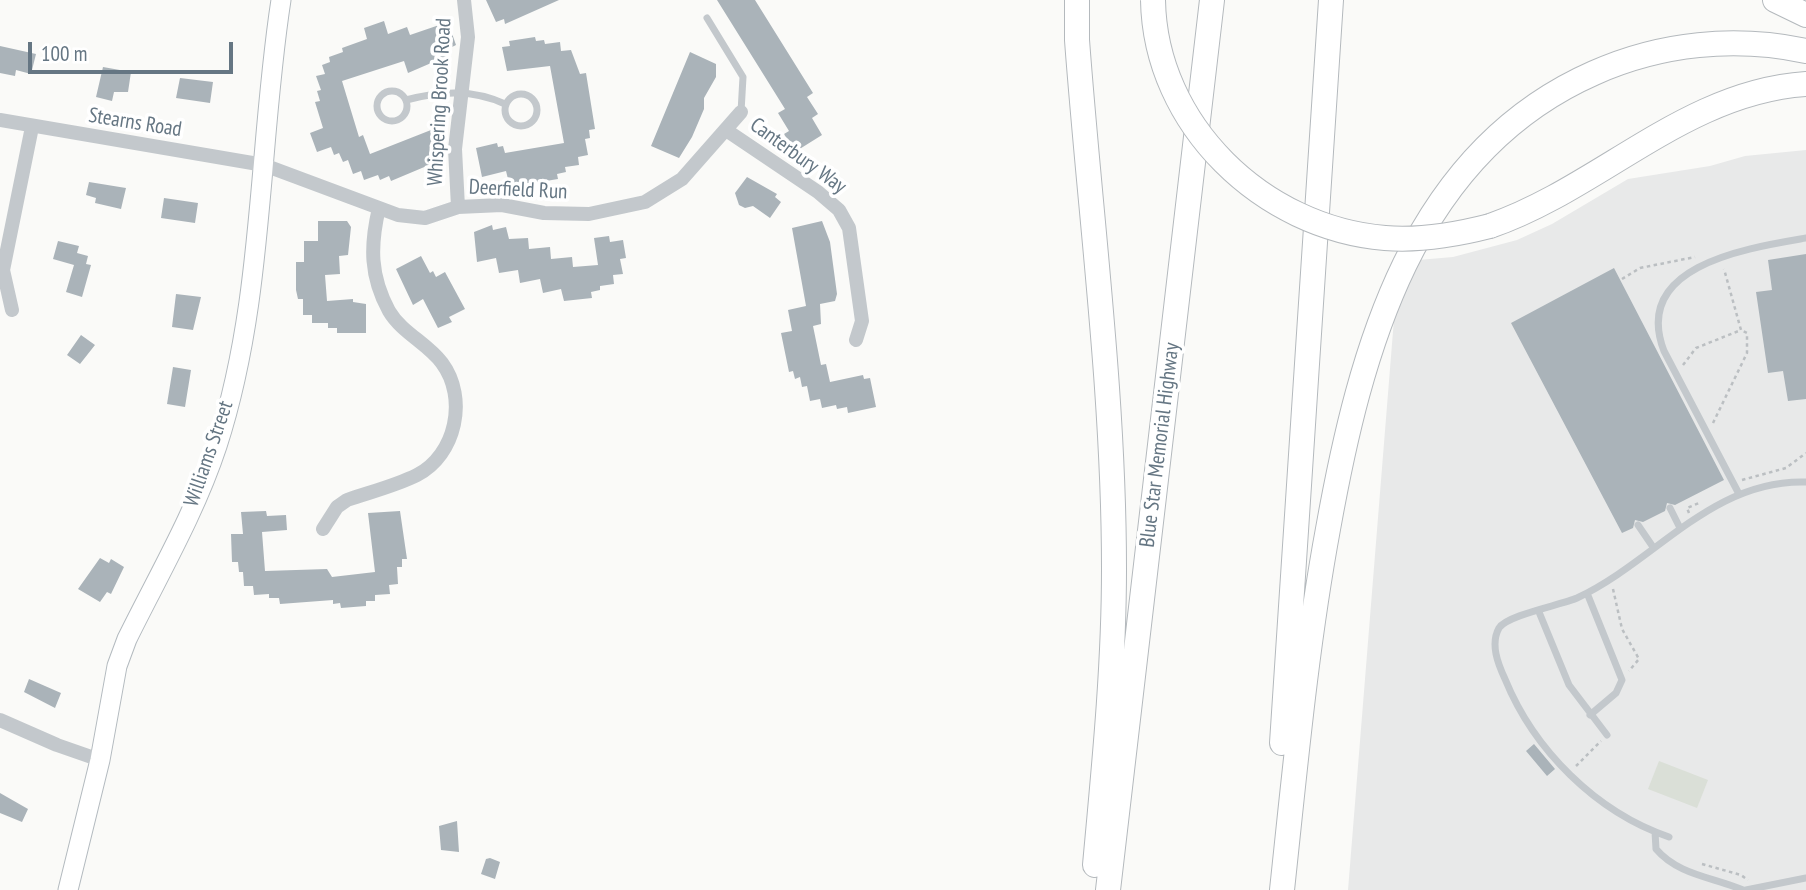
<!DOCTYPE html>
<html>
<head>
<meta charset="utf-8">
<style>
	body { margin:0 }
	#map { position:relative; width:1806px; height:890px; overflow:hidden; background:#fafaf8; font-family:"PT Sans Narrow",sans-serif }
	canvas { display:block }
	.scale { position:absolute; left:28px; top:42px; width:205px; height:32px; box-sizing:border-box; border:4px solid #657683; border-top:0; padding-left:9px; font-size:21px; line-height:24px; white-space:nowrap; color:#657683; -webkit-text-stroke:5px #fff; paint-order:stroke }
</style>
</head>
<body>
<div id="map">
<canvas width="1806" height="890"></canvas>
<div class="scale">100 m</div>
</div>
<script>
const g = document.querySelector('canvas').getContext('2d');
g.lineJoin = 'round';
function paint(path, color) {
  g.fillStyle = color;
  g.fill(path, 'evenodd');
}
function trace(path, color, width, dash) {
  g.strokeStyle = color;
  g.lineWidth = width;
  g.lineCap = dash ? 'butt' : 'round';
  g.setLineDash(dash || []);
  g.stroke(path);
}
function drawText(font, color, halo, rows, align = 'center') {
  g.font = font + ' "PT Sans Narrow",sans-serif';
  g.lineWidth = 7;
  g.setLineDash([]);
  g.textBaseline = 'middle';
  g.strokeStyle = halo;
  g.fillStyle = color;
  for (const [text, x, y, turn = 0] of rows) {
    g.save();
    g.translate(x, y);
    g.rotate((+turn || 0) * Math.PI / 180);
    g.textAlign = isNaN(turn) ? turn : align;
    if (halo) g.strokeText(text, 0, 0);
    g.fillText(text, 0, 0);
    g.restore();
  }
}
paint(new Path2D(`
	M1806 150V890H1348L1394 319 1418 260 1453 257 1517 240 1552 224 1628 179 1710 166 1745 156Z`), '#e8e9e9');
paint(new Path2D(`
	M1659 761 1708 780 1697 808 1648 789Z`), '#dadfd7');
paint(new Path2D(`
	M486 0H559L505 24 504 19 496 22Z
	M717 0H755L813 93 807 97 818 114 812 118 822 135 798 150 795 146 792 147 784 134 789 131 778 113 785 109Z
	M384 21 388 34 407 27 410 35 448 22 456 45 450 48 452 54 408 73 404 61 342 81 359 137 363 135 370 154 431 130 441 160 391 181 389 176 380 180 378 175 364 180 361 171 353 174 348 160 343 162 339 153 334 155 331 147 317 152 310 133 323 128 315 102 320 101 317 91 321 90 316 76 325 74 322 65 330 62 329 57 343 52 342 48 367 39 364 28Z
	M535 37 536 41 544 40 545 44 560 42 561 51 571 50 580 74 586 73 595 129 589 130 590 138 585 139 588 155 578 157 579 165 565 167 566 172 557 174 558 179 510 187 506 171 482 177 476 148 497 143 498 147 503 146 505 153 564 143 550 66 507 71 502 47 510 46 509 41Z
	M0 46 36 54 31 74 16 70 15 76 0 73Z
	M690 52 716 64V77L704 98V109L692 137 679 158 651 146Z
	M103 67 131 72 128 92H114L112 101 96 97Z
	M180 78 213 82 210 103 176 98Z
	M747 177 777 194 775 197 781 202 770 218 753 206 745 208 739 205 735 193Z
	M89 182 126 188 121 209 95 203 96 198 86 195Z
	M164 198 198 203 195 223 161 218Z
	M318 221H347L351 227 348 255 339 256 340 274 325 275 327 301 353 299V302L366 304V333H337V328H328V323H312V315H303V299H298L296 290V262H304V241H318Z
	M822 221 830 242 837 294 835 301 820 304 821 324 813 326 821 365 826 364 830 382 863 375 864 379 870 378 876 407 848 413 847 407 837 409 836 405 822 408 820 399 810 401 807 386 802 387 800 377 795 379 793 371 789 372 781 333 792 331 788 310 806 306 792 228Z
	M492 225 493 230 506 227 509 239 528 238 529 249 550 247 551 259 572 257 573 267 598 265 594 238 609 236 610 242 623 240 626 258 620 259 623 274 613 275 614 284 600 286V290L591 292 592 298 564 301 561 289 543 293 540 279 520 283 518 270 499 273 496 258 477 262 474 232Z
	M58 241 79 246 77 253 88 256 86 264 91 265 82 297 66 292 74 265 53 259Z
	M1806 254V399L1788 401 1783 371 1768 373 1756 292 1772 290 1768 260Z
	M421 256 430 273 433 271 436 277 445 272 465 309 449 317 452 322 438 328 423 299 413 305 396 269Z
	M1614 268 1724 480 1675 505 1667 503 1665 511 1643 522 1635 520 1633 528 1622 533 1511 323Z
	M176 294 201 297 193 330 172 327Z
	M81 335 95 345 80 364 67 355Z
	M173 367 191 370 185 407 167 404Z
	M266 511 267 516 286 515 287 530 262 532 265 571 327 569 332 577 375 572 368 513 400 511 407 559H402V567H397L398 584 389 585 390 594 375 595V601H366V606L341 608 340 603 333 604V600L280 604 279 598H269V594L254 595 253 586H244L243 572H239L238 562H232L231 534H243L241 512Z
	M100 558 109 563 111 559 124 567 111 594 107 592 100 602 78 589Z
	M29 679 61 693 55 708 24 692Z
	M1534 744 1555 769 1547 776 1526 751Z
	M0 793 28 809 22 822 0 813Z
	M457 821 459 852 441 850 439 826Z
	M490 858 500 862 495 879 481 874 486 859Z`), '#aab3b9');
const secondary = new Path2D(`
	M68 890 100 760 117 666 127 639C158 576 195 513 217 446 264 302 258 148 281 0`);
const highway = new Path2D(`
	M1077 0V40C1090 215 1114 392 1114 569 1114 668 1104 767 1095 865
	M1775 0 1806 15
	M1490 226C1600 188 1685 92 1806 84
	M1282 743 1331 0
	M1108 890 1212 0
	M1282 890C1295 769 1306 648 1328 529 1360 351 1412 153 1594 73 1661 43 1735 36 1806 51`);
trace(secondary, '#b3babf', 21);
trace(highway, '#b4b9bd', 26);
trace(new Path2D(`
	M1622 279 1640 268 1695 257
	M1683 365 1696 348 1741 330 1724 269
	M1713 423 1747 353V333L1741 330
	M1742 480 1786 468 1806 453
	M1689 513 1687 508 1699 503
	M1613 589 1622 629 1639 659 1629 671
	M1576 766 1601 741
	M1702 864 1741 875 1748 880`), '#bbbfc2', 2.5, [3.5, 3.5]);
trace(new Path2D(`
	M707 18 743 77 741 112
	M377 106a15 15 0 1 1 30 0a15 15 0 1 1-30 0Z
	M505 110a16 16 0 1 1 32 0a16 16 0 1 1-32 0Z
	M406 100C440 91 473 89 505 104
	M1739 494 1664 351C1631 265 1748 248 1806 238
	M1670 508 1680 528
	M1638 525 1653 547
	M1587 593 1622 680 1616 693 1590 715
	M1539 612 1569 685 1607 735
	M1655 832 1656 849C1678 875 1713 877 1743 890
	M1669 837C1596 812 1534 750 1505 679 1498 664 1490 644 1499 628 1507 615 1561 605 1577 598 1656 561 1712 479 1806 482
	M1746 890 1806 878`), '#c3c8cc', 7);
trace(new Path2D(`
	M0 120 264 165 398 215 425 218 458 207 502 205 544 213 589 214 645 202 682 179 741 112
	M726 130 818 192 839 210 849 228 862 321 856 340
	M458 207 455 149 468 37 464 0
	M12 310 3 270 32 127
	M323 529 337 507 347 500C370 492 395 486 417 475 456 455 468 398 442 363 427 343 402 333 389 311 370 276 370 246 379 208
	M0 720 57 745 100 760`), '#c3c8cc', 14);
trace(secondary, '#fff', 19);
trace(highway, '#fff', 24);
const highwayBridge = new Path2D(`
	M1153 0C1155 125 1263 228 1385 238 1421 241 1455 235 1490 226`);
trace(highwayBridge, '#b4b9bd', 26, []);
trace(highwayBridge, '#fff', 24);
drawText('21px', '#657683', '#fff', [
	["Whispering Brook Road",440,102,-87],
	["Stearns Road",135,123,9],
	["Canterbury Way",798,156,36],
	["Deerfield Run",518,190,3],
	["Blue Star Memorial Highway",1160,445,-83],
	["Williams Street",209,454,-71]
]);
</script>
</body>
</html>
